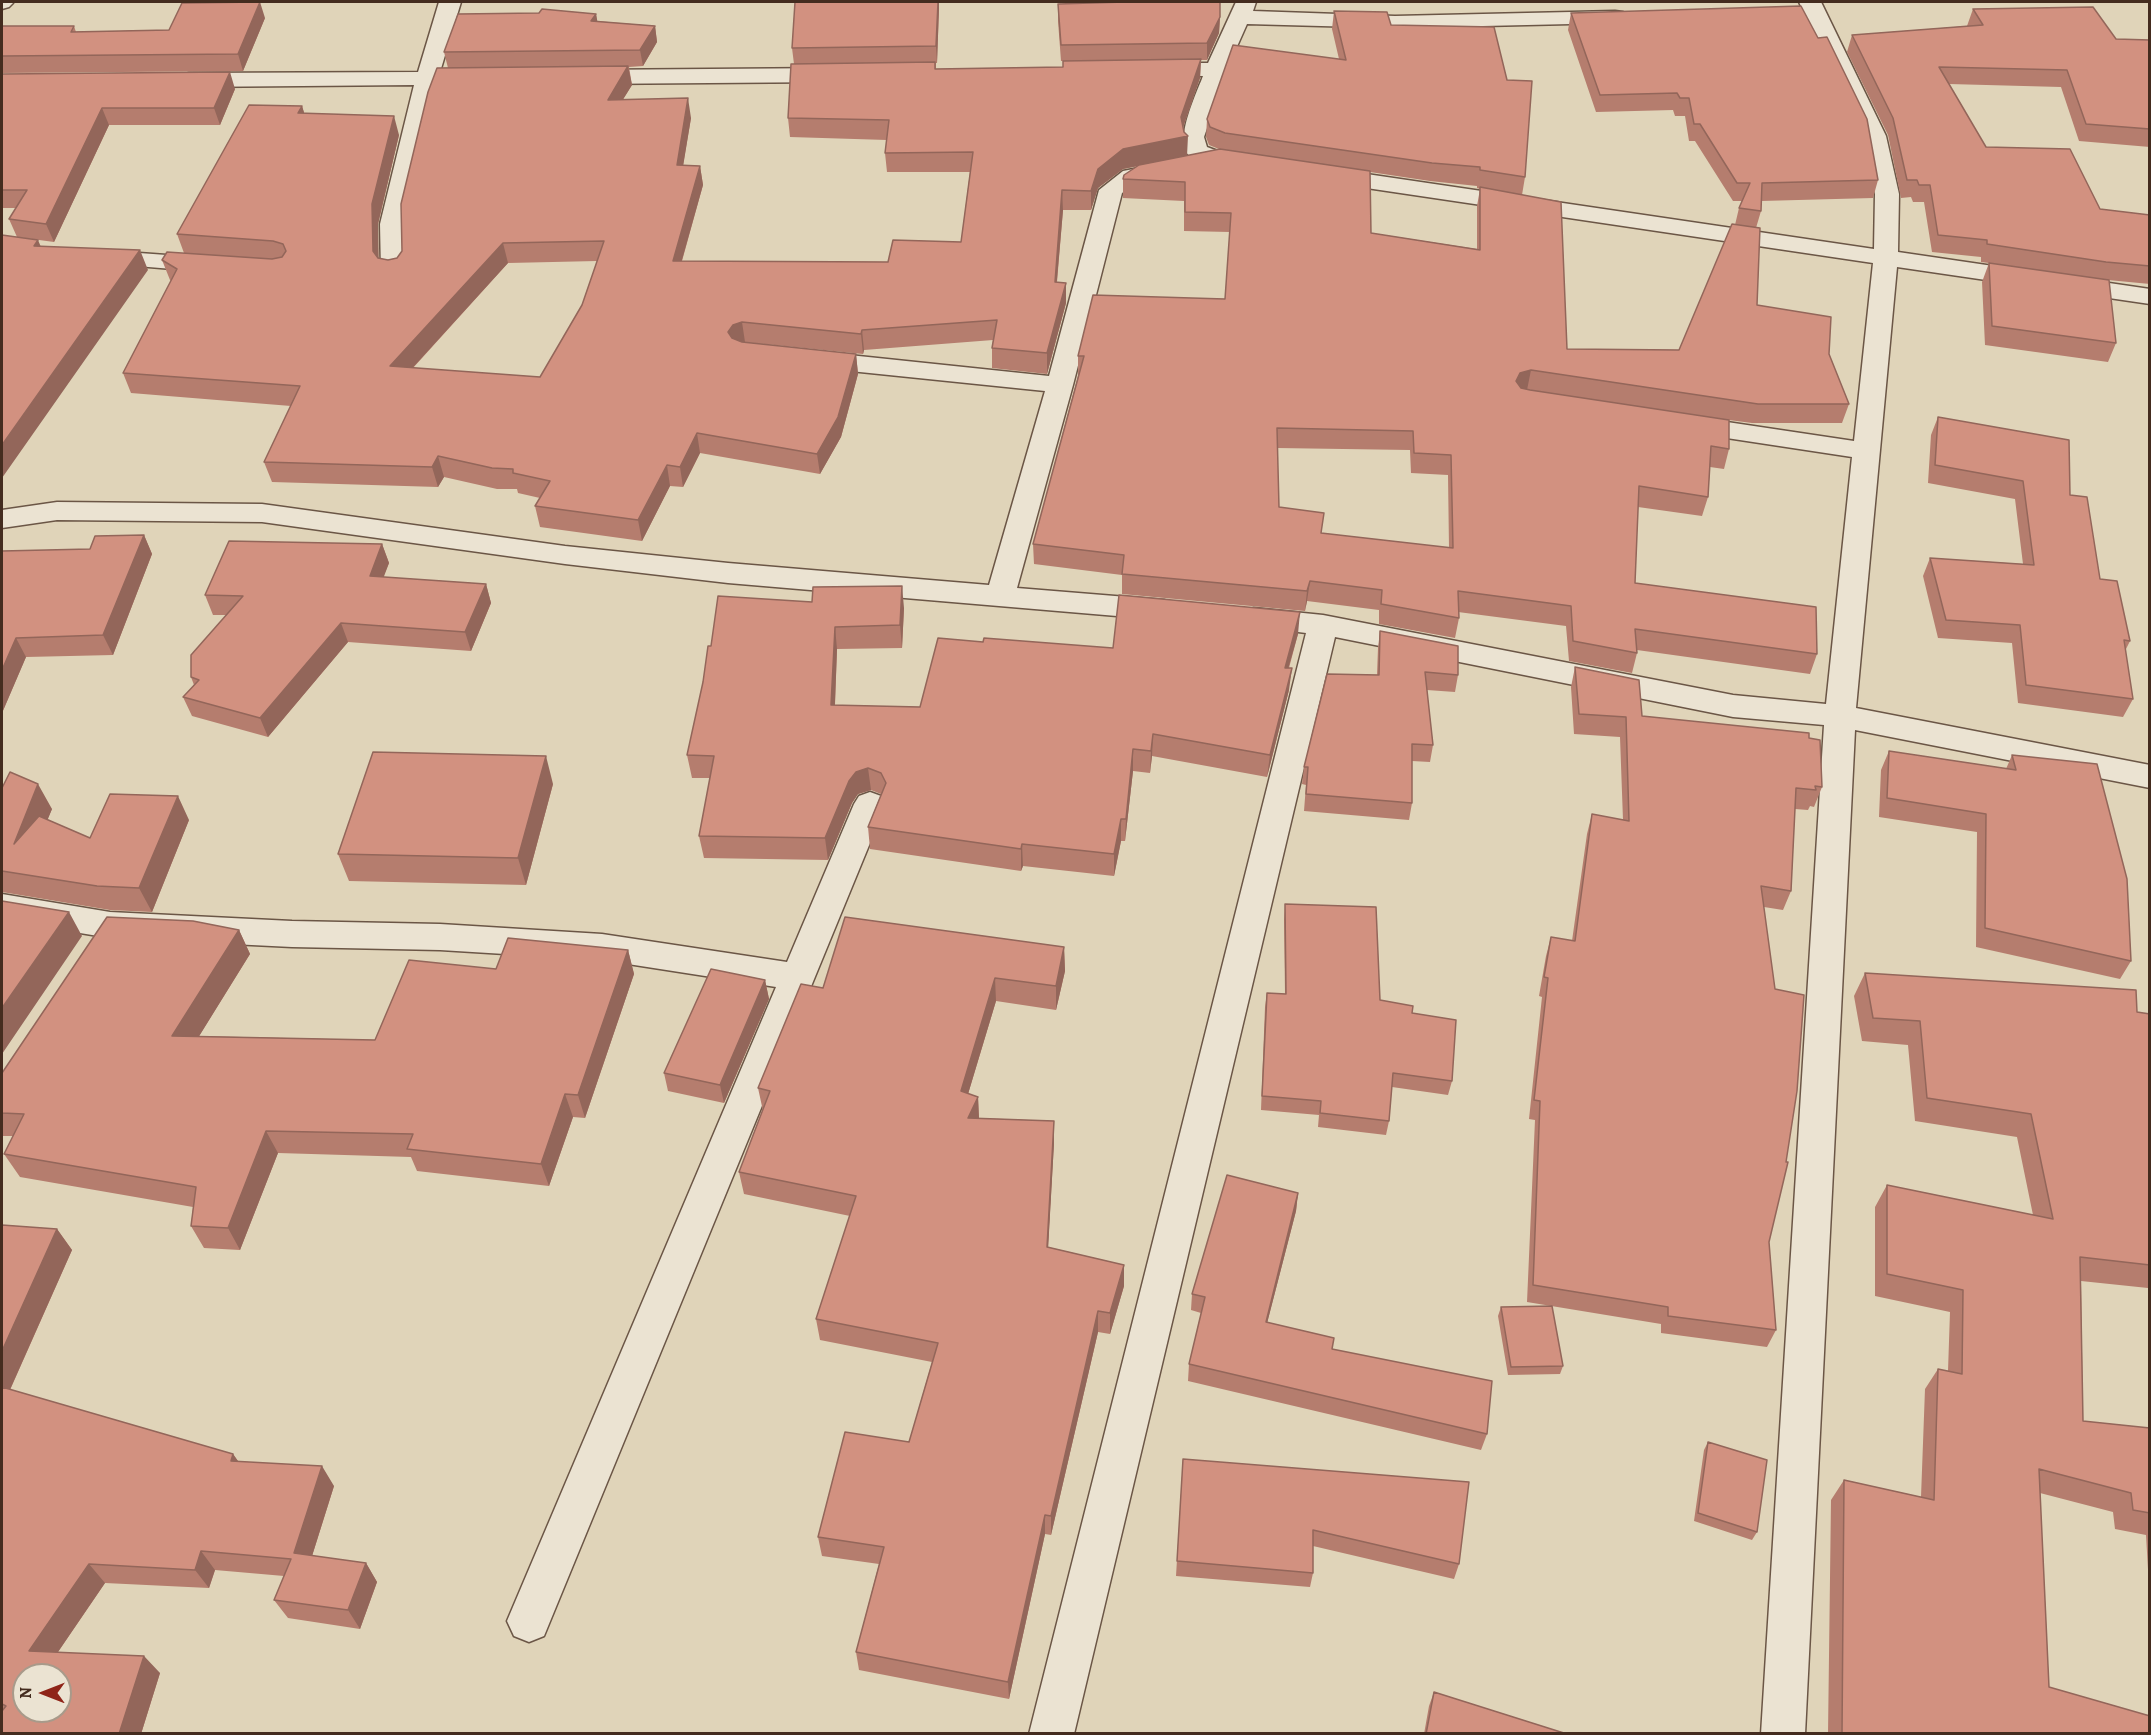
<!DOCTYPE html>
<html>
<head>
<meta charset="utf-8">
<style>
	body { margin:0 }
	#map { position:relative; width:2151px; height:1735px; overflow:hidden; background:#e0d4b9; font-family:Alegreya,serif }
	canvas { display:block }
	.frame { position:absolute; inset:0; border:3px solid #442c1f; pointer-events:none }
	.north { position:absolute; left:12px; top:1663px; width:60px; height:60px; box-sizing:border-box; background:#ebe3d2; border:2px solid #a89a8a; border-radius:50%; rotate:270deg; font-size:16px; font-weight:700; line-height:24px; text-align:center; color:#442c1f }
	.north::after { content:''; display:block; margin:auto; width:21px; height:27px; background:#8f2418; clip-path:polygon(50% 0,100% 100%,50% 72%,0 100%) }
</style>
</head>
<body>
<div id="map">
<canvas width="2151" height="1735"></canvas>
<div class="frame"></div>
<div class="north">N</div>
</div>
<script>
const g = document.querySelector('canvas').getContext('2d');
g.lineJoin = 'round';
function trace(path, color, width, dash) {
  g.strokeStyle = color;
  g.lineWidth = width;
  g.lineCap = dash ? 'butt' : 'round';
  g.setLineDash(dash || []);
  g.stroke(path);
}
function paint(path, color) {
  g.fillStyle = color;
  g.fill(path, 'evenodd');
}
const minor = new Path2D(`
	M2 2H12L13 3 9 7 2 9Z
	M439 2H461L440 72 485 73 488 78 485 83 437 85 404 224 405 271 402 276 393 278 384 276 381 271 380 224 414 85 189 87 181 85 178 80 181 75 189 73 418 72Z
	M1236 2H1256L1253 11 1395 16 1615 11 1623 12 1626 17 1623 22 1615 23 1395 28 1247 24 1227 69 1204 137 1207 147 1223 153 1254 158 1258 163 1254 168C1240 172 1221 168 1207 163 1202 161 1194 159 1190 156 1172 144 1197 92 1203 76L1147 75 1144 70 1147 65 1155 63H1208Z
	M1799 2H1821L1886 136 1899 194 1898 252 2150 289V304L1897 267 1856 708 2150 765V788L1855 730 1805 1734H1761L1824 725 1733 717 1335 637 1074 1734H1029L1306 633 1244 625 1239 618 1244 611 1254 608 1323 615 1733 695 1826 704 1852 457 1687 432 1677 430 1674 424 1677 418 1687 416 1854 441 1873 263 1326 182 1318 180 1314 175 1318 170 1326 168 1874 249 1875 194 1864 136Z
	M834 68 842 70 845 75 842 80 834 82 585 84 577 82 574 77 577 72 585 70Z
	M1165 163 1173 165 1177 170 1173 175 1138 182 1122 193 1073 385 1017 588 1164 600 1174 603 1179 610 1174 617 1164 620 728 583 565 564 262 522 57 520 2 528V510L57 502 262 504 565 546 728 563 989 585 1045 391 811 367 802 365 798 359 802 353 811 351 1049 376 1099 190 1123 171Z
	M98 250 208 258 217 260 220 265 217 270 208 272 89 262 86 257 89 252Z
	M870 792 881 796 886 804 544 1636 529 1642 514 1636 507 1621 776 987 602 960 440 950 292 947 110 938 2 920V894L110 912 292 921 440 924 602 934 787 962 854 804 859 796Z`);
trace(minor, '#6b5646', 3);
paint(minor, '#ebe3d2');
paint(new Path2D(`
	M1058 4 1220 17 1219 33 1207 60H1201L1200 78 1183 128 1187 156 1219 149 1209 145 1206 137 1207 119 1339 59 1332 29 1334 11 1391 25 1525 177 1522 195 1567 349 1679 350 1735 225 1739 208 1742 201H1733L1695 141H1689L1685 116H1675L1673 110 1596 112 1568 30 1571 13 1878 180 1873 198 1761 201V211L1756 228 1757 305 1829 354 1849 404 1842 423H1752L1729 420V449L1724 469 1710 467 1708 497 1702 516 1638 507 1635 583 1817 654 1810 674 1637 650V653L1632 673 1569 661 1566 626 1458 612 1459 618 1455 638 1379 624V610L1307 601 1305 611 1122 594V575L1034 564 1033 544 1078 376V356L1225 299 1230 232 1184 231V201L1123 198V179L1138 166 1123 169 1098 188 1091 210H1063L1057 282 1066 303 1047 374 992 368V348L993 340 864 350 863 354 745 342 856 354 858 374 841 437 820 474 700 453 683 487 670 486 642 541 540 527 535 506 540 498 518 493 517 489H497L444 477 438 487 272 482 264 462 291 406 131 393 123 373 171 281 170 280 162 260 184 253 177 234 302 106 304 113 399 135 378 224V258L388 260 397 258 402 251 448 68 444 52 596 14 597 21 655 26 657 42 643 66 629 67 632 85 623 99 691 118 683 165 700 166 703 185 682 261 888 262 961 242 970 172H887L885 153 887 140 790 137 788 118 794 64 792 48 939 8 937 63H936V69L1063 67V61H1061L1058 21ZM1370 172 1430 181 1477 186V188L1480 189 1477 206V249L1371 233ZM597 261 582 305 540 377 413 368 508 263ZM1277 448 1410 450 1411 473 1448 475 1449 548 1322 534 1279 507Z
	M1973 9 2116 39 2150 40V147L2079 141 2061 87 1949 84 1986 147 2100 209 2150 215V284L2108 280 2116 343 2108 362 1985 345 1982 282 1989 263 1981 262V257L1932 252 1924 202H1913L1911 197 1901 198 1888 135 1847 52 1852 35 1967 26Z
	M265 18 243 71 2 73V26H74L76 32 169 30Z
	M2 74 235 89 220 125H109L54 242 17 237 9 219 16 208H2Z
	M1938 417 2070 495 2100 579 2130 641 2125 651 2133 699 2123 717 2018 703 2012 643 1938 638 1923 576 1930 558 2023 564 2015 499 1928 483 1931 435Z
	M144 535 152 554 113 655 26 657 2 713V551L90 549Z
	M382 544 389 563 383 577 486 584 491 603 471 651 348 642 268 737 192 716 183 697 194 685 191 677 226 615H213L205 595Z
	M904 608 902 648 837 649 835 705 920 707 983 642 1113 648 1298 634 1289 668V690L1267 777 1152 756 1150 773 1133 771 1125 841H1121L1114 876 1023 866 1021 871 870 849 868 827 881 794 871 790 858 794 852 803 828 860 704 858 699 836 710 778H692L687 755 711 646Z
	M1380 631 1458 675 1455 692 1427 690 1433 745 1430 762 1412 761V803L1409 820 1304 811 1306 785 1302 784 1304 767 1377 675 1378 648Z
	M1575 667 1642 716 1809 738 1822 787 1814 807 1810 806 1808 810 1795 809 1791 891 1783 910 1764 907 1769 1242 1776 1330 1767 1347 1661 1333V1324L1527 1302 1535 1120 1529 1119 1542 997 1539 996 1546 956 1551 937 1572 941 1587 834 1592 814 1623 820 1620 737 1574 734 1571 687Z
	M1889 751 2006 769 2012 755 2131 961 2120 979 1976 947 1977 832 1879 817 1881 770Z
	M553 784 526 885 349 881 338 854Z
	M2 788 52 809 47 820 90 838 189 820 152 912 110 910 2 892Z
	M1285 904 1380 1000 1412 1013 1452 1081 1448 1095 1392 1087 1389 1121 1386 1135 1318 1127 1319 1115 1261 1110 1265 1007 1267 993 1285 994 1284 919Z
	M239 930 250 954 199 1036 375 1040 496 969 628 950 634 974 585 1118 573 1117 549 1186 417 1171 411 1157 278 1153 240 1250 204 1248 191 1226 193 1207 20 1177 4 1154 13 1136H2V1073Z
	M1064 947 1065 971 1056 1010 996 1001 968 1094 978 1097 979 1118 1054 1121V1143L1048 1247 1124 1265V1286L1110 1334 1098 1332 1051 1535 1045 1534 1009 1699 859 1670 856 1652 879 1564 822 1556 818 1537 909 1442 932 1362 820 1340 816 1319 850 1216 744 1194 739 1172 763 1111 758 1088 823 988Z
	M1865 973 2150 1014V1286L2148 1288 2081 1281 2083 1421 2150 1428V1604L2146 1535 2115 1529 2113 1512 2040 1493 2049 1687 2150 1734H1828L1831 1500 1844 1480 1921 1497 1925 1389 1938 1369 1948 1371 1950 1312 1875 1296V1207L1887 1185 2033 1215 2017 1137 1915 1121 1908 1045 1862 1041 1854 996Z
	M765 980 769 999 724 1103 668 1091 664 1073Z
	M1298 1193 1296 1211 1267 1323 1332 1349 1487 1434 1481 1450 1188 1381 1189 1364 1201 1313 1191 1310 1192 1294Z
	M2 1225 57 1229 72 1250 10 1390 233 1454 238 1461 334 1486 312 1556 366 1563 377 1582 360 1629 288 1618 274 1600 284 1576 215 1570 209 1588 105 1583 58 1652 160 1673 141 1734H2Z
	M1501 1307 1563 1366 1560 1374 1508 1375 1498 1316Z
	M1708 1442 1757 1532 1752 1540 1694 1521 1704 1450Z
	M1183 1459 1459 1564 1454 1579 1313 1546V1573L1310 1587 1176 1576Z
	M1434 1692 1567 1734H1424L1429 1706Z`), '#b57d6e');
paint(new Path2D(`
	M260 2 265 18 243 71 238 54Z
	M938 2H939V8L937 63 936 46Z
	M596 14 599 30 591 21Z
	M1220 17 1219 33 1207 60V43Z
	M655 26 657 42 643 66 640 50Z
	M1201 59 1200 78 1180 136 1181 117Z
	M628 66 632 85 611 119 608 100Z
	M230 72 235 89 220 125 214 108Z
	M688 98 691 118 680 185 677 165Z
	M302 106 308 125 298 113Z
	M102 108 109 125 54 242 46 224Z
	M394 116 399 135 378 224 379 271 373 251 372 204Z
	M1188 136 1187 156 1123 169 1098 188 1091 210V191L1098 169 1123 149Z
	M700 166 703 185 676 281 673 261Z
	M1062 190 1063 210 1055 302V282Z
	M38 240 46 259 34 246Z
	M503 243 508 263 396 386 390 366Z
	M140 250 148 270 2 478V445Z
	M1066 283V303L1047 374V353Z
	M742 322 745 342 736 345 728 332 733 325Z
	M862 330 864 350 863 354 861 334Z
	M856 354 858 374 841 437 820 474 817 454Z
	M1531 370 1527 390 1516 393V381L1520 373Z
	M697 433 700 453 683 487 680 467Z
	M438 456 444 477 438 487 432 467Z
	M667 465 670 486 642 541 638 520Z
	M144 535 152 554 113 655 103 635Z
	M382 544 389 563 377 595 370 576Z
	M1310 581 1307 601 1305 611 1307 591Z
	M486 584 491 603 471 651 465 632Z
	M902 586 904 608 902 648 900 625Z
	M1300 612 1298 634 1282 690 1285 668Z
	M341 623 348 642 268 737 260 718Z
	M835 627 837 649 834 727 831 705Z
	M16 638 26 657 2 713V670Z
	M1292 668 1289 690 1267 777 1270 755Z
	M1153 734 1152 756 1150 773 1151 751Z
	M1133 749V771L1125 841 1126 819Z
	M546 756 553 784 526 885 518 858Z
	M868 768 871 790 858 794 852 803 828 860 825 838 849 781 856 772Z
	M38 784 52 809 28 868 14 844Z
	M178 796 189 820 152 912 139 888Z
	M1121 819V841L1114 876V854Z
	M1022 844 1023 866 1021 871V849Z
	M69 912 82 936 2 1054V1008Z
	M239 930 250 954 185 1059 172 1036Z
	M1064 947 1065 971 1056 1010V986Z
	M628 950 634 974 585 1118 578 1095Z
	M995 978 996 1001 962 1114 961 1091Z
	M765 980 769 999 724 1103 720 1085Z
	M565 1094 573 1117 549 1186 541 1164Z
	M978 1097 979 1119 968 1118Z
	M1054 1121V1143L1047 1268V1247Z
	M266 1131 278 1153 240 1250 228 1228Z
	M1298 1193 1296 1211 1263 1339 1266 1322Z
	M57 1229 72 1250 4 1403 2 1400V1351Z
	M1124 1265V1286L1110 1334V1313Z
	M1098 1311V1332L1051 1535V1516Z
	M233 1454 247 1474 231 1461Z
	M322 1466 334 1486 307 1572 294 1553Z
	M1045 1515V1534L1009 1699 1008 1682Z
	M201 1551 215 1570 209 1588 195 1570Z
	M366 1563 377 1582 360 1629 348 1610Z
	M89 1564 105 1583 47 1668 29 1651Z
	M144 1656 160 1673 141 1734H119Z`), '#93665a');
const building = new Path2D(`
	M260 2 238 54 2 56V26H74L71 32 169 30 182 3Z
	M795 2H938L936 46 792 48Z
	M1125 2H1220V17L1207 43 1061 45 1058 4Z
	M1801 6 1818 38 1827 37 1867 119 1878 180 1762 183 1761 211 1739 208 1750 183H1737L1700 124H1694L1689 98H1680L1677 93 1600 95 1571 13Z
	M2093 7 2116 39 2150 40V129L2086 124 2067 70 1939 67 1986 147 2070 149 2100 209 2150 215V266L2106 262 1987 244V240L1938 235 1930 185H1919L1917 180H1907L1893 118 1852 35 1983 25 1973 9Z
	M542 9 596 14 591 21 655 26 640 50 444 52 458 14 539 13Z
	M1334 11 1387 12 1391 25 1494 27 1507 80 1532 81 1525 177 1480 170V167L1432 163 1225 133 1210 127 1207 119 1233 45 1346 60Z
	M1201 59 1181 117 1184 132 1188 136 1123 149 1098 169 1091 191 1062 190 1055 282 1066 283 1047 353 992 348 997 320 862 330 861 334 742 322 733 325 728 332 732 338 742 342 856 354 838 417 817 454 697 433 680 467 667 465 638 520 535 506 550 481 513 473V469L492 468 438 456 432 467 264 462 300 386 123 373 177 269 162 260 167 252 272 259 282 257 286 251 283 244 273 241 177 234 249 105 302 106 298 113 394 116 372 204 373 251 378 258 388 260 397 258 402 251 401 204 428 92 437 68 628 66 608 100 688 98 677 165 700 166 673 261 888 262 893 240 961 242 973 152 885 153 889 120 788 118 791 64 935 62V69L1063 67V61ZM604 241 582 305 540 377 390 366 503 243Z
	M230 72 214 108H102L46 224 9 219 27 190H2V74Z
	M1220 149 1370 171 1371 233 1480 250V187L1561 202 1567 349 1679 350 1732 224 1760 228 1757 305 1831 317 1829 354 1849 404H1758L1531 370 1520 373 1516 381 1521 388 1530 390 1729 420V449L1711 446 1708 497 1639 486 1635 583 1816 607 1817 654 1635 629 1637 653 1573 641 1571 606 1458 591 1459 618 1381 604 1382 590 1310 581 1307 591 1122 574 1124 555 1033 544 1084 356H1078L1093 295 1225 299 1231 213 1185 212V182L1123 179 1124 175 1139 165ZM1277 428 1413 431 1414 453 1451 455 1453 548 1321 533 1324 513 1279 507Z
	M2 235 38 240 34 246 140 250 2 445Z
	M1989 263 2109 280 2116 343 1992 326Z
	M1938 417 2069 440 2070 495 2087 497 2100 579 2117 581 2130 641 2124 640 2133 699 2026 685 2020 625 1946 620 1930 558 2034 565 2023 481 1935 465Z
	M144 535 103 635 16 638 2 670V551L90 549 95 536Z
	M229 541 382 544 370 576 486 584 465 632 341 623 260 718 183 697 199 680 191 677V655L243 596 205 595Z
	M902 586 900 625 835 627 831 705 920 707 938 638 983 642 984 638 1113 648 1119 595 1300 612 1285 668H1292L1270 755 1153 734 1151 751 1133 749 1126 819H1121L1114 854 1022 844 1021 849 868 827 886 783 881 773 868 768 856 772 849 781 825 838 699 836 714 756 687 755 703 682 708 646H711L718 596 812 602 813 587Z
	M1380 631 1458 646V675L1425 672 1433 745 1412 744V803L1306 794 1308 767H1304L1327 674 1379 675Z
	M1575 667 1639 680 1642 716 1809 733V738L1820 740 1822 787 1815 786 1816 790 1796 788 1791 891 1761 886 1775 989 1804 995 1797 1091 1786 1162H1788L1769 1242 1776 1330 1668 1316V1307L1533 1285 1540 1101 1534 1100 1548 978 1544 977 1551 937 1575 941 1592 814 1629 821 1626 717 1579 714Z
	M1889 751 2016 770 2012 755 2097 764 2127 879 2131 961 1985 928 1986 814 1887 798Z
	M373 752 546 756 518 858 338 854Z
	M10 772 38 784 14 844 39 816 90 838 110 794 178 796 139 888 97 886 2 871V788Z
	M2 901 69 912 2 1008Z
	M1285 904 1376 907 1380 1000 1413 1006 1412 1013 1456 1020 1452 1081 1393 1073 1389 1121 1320 1113 1321 1101 1262 1096 1267 993 1286 994Z
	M107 917 193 921 239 930 172 1036 375 1040 409 960 496 969 508 938 628 950 578 1095 565 1094 541 1164 407 1149 413 1134 266 1131 228 1228 191 1226 196 1187 4 1154 24 1114 2 1113V1073Z
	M845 917 1064 947 1056 986 995 978 961 1091 978 1097 968 1118 1054 1121 1047 1247 1124 1265 1110 1313 1098 1311 1051 1516 1045 1515 1008 1682 856 1652 884 1547 818 1537 845 1432 909 1442 938 1343 816 1319 856 1196 739 1172 770 1091 758 1088 801 984 823 988Z
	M711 969 765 980 720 1085 664 1073Z
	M1865 973 2136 990 2137 1012 2150 1014V1265L2080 1257 2083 1421 2150 1428V1513L2133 1510 2131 1493 2039 1469 2049 1687 2150 1716V1734H1842L1844 1480 1934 1500 1938 1369 1962 1374 1963 1290 1887 1274V1185L2053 1219 2031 1114 1927 1098 1920 1021 1873 1018Z
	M1227 1175 1298 1193 1266 1322 1334 1338 1332 1349 1492 1381 1487 1434 1189 1364 1205 1297 1192 1294Z
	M2 1225 57 1229 2 1351Z
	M1552 1306 1563 1366 1511 1367 1501 1307Z
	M2 1387 233 1454 231 1461 322 1466 294 1553 366 1563 348 1610 274 1600 291 1559 201 1551 195 1570 89 1564 29 1651 144 1656 119 1734H2V1711L6 1706 2 1704ZM24 1675H60V1711H24Z
	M1708 1442 1767 1460 1757 1532 1698 1513Z
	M1183 1459 1469 1482 1459 1564 1313 1530V1573L1177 1561Z
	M1434 1692 1567 1734H1426Z`);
paint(building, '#d29180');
trace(building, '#93665a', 1.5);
</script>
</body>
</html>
